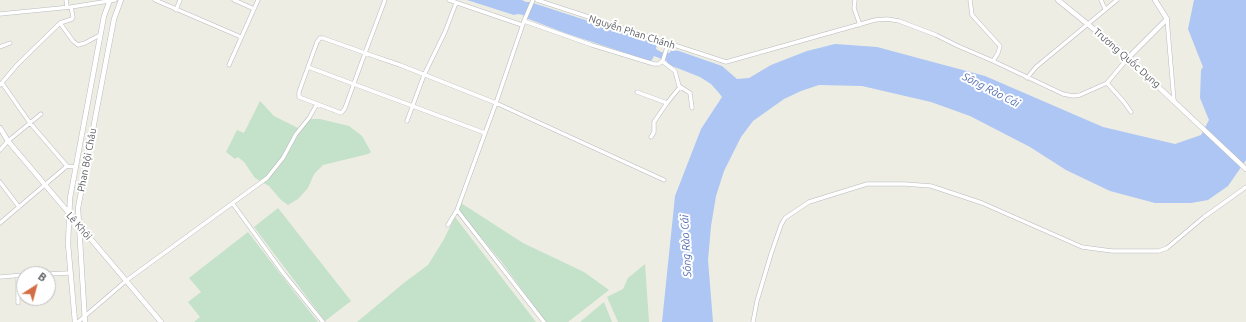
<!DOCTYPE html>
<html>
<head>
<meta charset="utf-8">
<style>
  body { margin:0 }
  #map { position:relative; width:1246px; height:322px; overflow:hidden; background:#edede4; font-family:Ubuntu,sans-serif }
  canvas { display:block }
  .north { position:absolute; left:16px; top:266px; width:40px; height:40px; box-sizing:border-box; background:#fff; border:1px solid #bebfc1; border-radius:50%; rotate:36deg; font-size:11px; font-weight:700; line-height:16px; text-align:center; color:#5c5e63 }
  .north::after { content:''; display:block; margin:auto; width:14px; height:18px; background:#d46d43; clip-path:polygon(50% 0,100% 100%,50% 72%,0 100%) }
</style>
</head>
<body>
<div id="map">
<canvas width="1246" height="322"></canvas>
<div class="north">B</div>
</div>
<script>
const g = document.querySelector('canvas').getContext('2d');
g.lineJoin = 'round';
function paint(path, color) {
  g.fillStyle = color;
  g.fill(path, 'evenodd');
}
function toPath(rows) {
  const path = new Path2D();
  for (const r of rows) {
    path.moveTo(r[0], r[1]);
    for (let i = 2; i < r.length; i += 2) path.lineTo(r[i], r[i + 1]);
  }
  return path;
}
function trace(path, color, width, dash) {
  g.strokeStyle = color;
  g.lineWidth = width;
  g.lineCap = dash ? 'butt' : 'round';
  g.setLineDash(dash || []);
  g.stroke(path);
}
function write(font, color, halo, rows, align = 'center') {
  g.font = font + ' Ubuntu,sans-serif';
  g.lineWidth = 4;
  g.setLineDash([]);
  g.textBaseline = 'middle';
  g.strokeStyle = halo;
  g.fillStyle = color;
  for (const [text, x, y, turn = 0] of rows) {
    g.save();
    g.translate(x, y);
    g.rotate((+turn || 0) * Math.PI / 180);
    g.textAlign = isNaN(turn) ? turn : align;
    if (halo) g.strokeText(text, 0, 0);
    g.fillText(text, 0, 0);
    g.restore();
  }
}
const green = toPath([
  [260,101,274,116,300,129,305,122,310,119,320,119,349,126,362,136,371,152,368,154,323,165,314,174,308,188,298,199,288,205,281,200,269,186,255,178,244,162,238,157,235,159,226,152,237,130,244,133],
  [461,203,523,243,584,272,609,290,568,322,546,322,501,261,458,210],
  [278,208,351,301,325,321,254,227],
  [455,217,536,322,357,322,405,282,428,265,443,241],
  [248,232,295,293,318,322,194,322,200,317,188,302,201,292,189,278],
  [645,264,649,322,618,322,607,297,623,289,628,278],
  [604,302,612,322,580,322]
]);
const water = toPath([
  [467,0,522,0,526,2,530,2,656,43,657,44,656,49,661,52,669,53,672,50,679,51,722,66,737,79,749,78,771,65,807,51,835,44,877,47,985,76,1103,127,1175,144,1201,135,1209,120,1200,98,1201,70,1203,67,1188,29,1194,0,1246,0,1246,160,1228,186,1208,200,1191,203,1155,203,1110,191,1066,170,1030,147,970,116,931,102,862,86,819,85,801,91,784,99,753,121,741,137,724,171,716,196,711,226,708,260,713,322,662,322,675,196,701,129,722,97,719,93,711,84,700,77,667,64,667,61,654,56,652,60,650,61,565,33,526,18,523,15,518,14,514,15]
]);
const minor = toPath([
  [66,0,67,7],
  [155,0,241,37],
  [234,0,254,9],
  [385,0,365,53,345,108,343,111,341,113,299,97,299,92,317,42,320,38,323,38,365,53,400,65,496,103,664,180],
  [449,0,522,25],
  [533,0,524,21,496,103,457,210,544,322],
  [537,0,726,62,875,20,887,19,899,21,936,35,958,46,993,61,1063,94,1073,96,1080,95,1107,83,1128,58],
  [855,0,854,8,860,25],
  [970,0,972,15,1000,46,998,53,993,61],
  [1101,0,1105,9],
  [176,10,180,0],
  [0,14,71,7,115,0],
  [1167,19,1174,101],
  [524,21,592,45,654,64,659,64,663,60,668,44],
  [60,23,73,41,78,45,85,43,100,35],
  [0,47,10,43],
  [662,61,675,71,679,86,690,93,692,108],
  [229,65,258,0],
  [308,67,485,133],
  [1027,78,1036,67,1117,0],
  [2,83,30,123,67,166],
  [1107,83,1124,102,1131,112],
  [0,85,17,65,60,23,72,19,73,17,71,7],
  [637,92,667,103],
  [407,121,424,75,445,32,456,3],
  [651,137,654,132,654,122,667,103,680,87],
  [0,150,8,141,41,114],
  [0,182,19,207],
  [233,204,284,274,323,322],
  [0,223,67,166,75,167],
  [448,225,457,210],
  [48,274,69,273],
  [0,277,24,275],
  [18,303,18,276],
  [78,322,127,280,267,178,283,158,296,134,309,118,317,104],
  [753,322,757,301,771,254,781,225,785,218,809,202,867,184,905,184,931,186,982,203,1082,247,1112,251,1159,251,1167,248,1204,217,1246,187]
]);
const tertiary = toPath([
  [1058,0,1117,48,1246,169],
  [1128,58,1167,19,1155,0],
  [0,128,8,141,161,322],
  [75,322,68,244,70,198,104,16,110,0],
  [85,322,78,208,114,19,121,0]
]);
const streetNames = [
  ["Nguyễn Phan Chánh",632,32,18],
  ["Trương Quốc Dụng",1127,58,41],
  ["Phan Bội Châu",87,160,-79],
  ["Lê Khôi",79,226,49]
];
const waterNames = [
  ["Sông Rào Cái",991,90,27],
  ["Sông Rào Cái",686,246,-93]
];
paint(green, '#c4e1ca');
paint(water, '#adc6f4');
trace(minor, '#b9babf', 4.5);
trace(tertiary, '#b9babf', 5.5);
trace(minor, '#fff', 3.5);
trace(tertiary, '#fff', 4.5);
write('10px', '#5c5e63', '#fff', streetNames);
write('italic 11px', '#536eb4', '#fff', waterNames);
</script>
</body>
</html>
